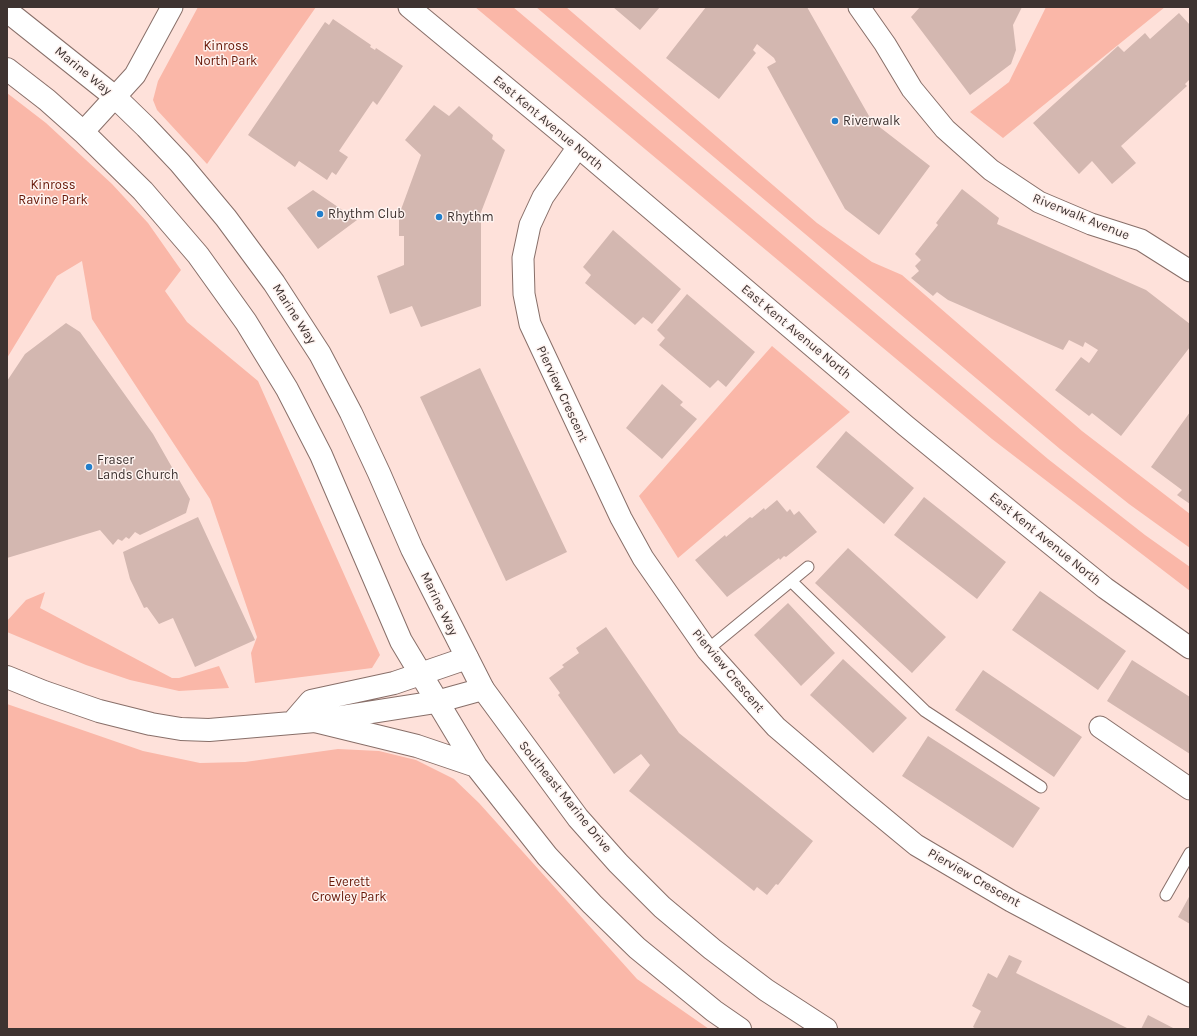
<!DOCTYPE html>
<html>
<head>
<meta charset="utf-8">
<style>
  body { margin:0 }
  #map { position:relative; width:1197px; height:1036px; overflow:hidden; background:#fee1da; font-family:Karla,sans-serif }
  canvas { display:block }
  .frame { position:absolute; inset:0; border:8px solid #3e3331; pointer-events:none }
</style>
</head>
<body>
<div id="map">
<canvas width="1197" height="1036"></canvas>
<div class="frame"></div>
</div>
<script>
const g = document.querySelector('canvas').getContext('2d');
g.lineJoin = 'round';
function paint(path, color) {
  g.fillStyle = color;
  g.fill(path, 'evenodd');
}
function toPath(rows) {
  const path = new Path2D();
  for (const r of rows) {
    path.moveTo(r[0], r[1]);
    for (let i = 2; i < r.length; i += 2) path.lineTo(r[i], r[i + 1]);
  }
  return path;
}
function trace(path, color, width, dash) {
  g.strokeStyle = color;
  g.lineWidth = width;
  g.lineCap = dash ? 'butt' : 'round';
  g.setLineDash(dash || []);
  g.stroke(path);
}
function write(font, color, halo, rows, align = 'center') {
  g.font = font + ' Karla,sans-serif';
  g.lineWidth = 3;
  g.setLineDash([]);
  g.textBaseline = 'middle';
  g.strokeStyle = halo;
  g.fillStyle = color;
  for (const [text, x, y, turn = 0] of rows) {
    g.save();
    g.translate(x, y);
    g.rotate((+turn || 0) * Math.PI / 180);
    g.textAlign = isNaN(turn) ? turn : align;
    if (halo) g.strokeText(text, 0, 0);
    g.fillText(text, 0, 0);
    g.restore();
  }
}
const green = toPath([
  [198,7,316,7,207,164,157,110,153,100,158,81],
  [475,7,513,7,1048,459,1145,535,1190,567,1190,591,992,439],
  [536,7,566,7,817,223,872,262,902,275,1082,431,1190,514,1190,548,1129,504,1060,449],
  [1046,7,1165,7,1003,138,970,112,1009,82],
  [7,93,46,123,112,184,148,223,181,270,165,291,187,322,258,381,380,655,372,668,255,683,251,653,257,637,210,499,92,319,82,261,57,276,7,358],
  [772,346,850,412,678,558,639,496],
  [45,592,40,608,172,678,179,678,219,666,229,688,179,691,130,680,86,665,7,632,7,621,26,600],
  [7,704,143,751,200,763,245,762,338,749,379,751,416,760,454,779,479,803,637,979,709,1029,7,1029]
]);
const building = toPath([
  [613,7,660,7,640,30],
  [706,7,807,7,869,116,877,125,930,166,879,235,845,209,767,67,776,62,774,58,757,44,753,50,756,53,719,99,666,58],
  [920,7,1022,7,1013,25,1016,50,1011,64,970,95,911,17],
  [1179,13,1190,25,1190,79,1185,84,1187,86,1121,146,1136,163,1112,184,1092,161,1079,174,1033,123,1118,46,1124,52,1145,33,1150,39],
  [333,19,371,45,370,47,375,50,376,48,403,66,377,105,373,101,339,151,348,157,336,175,332,172,327,180,299,161,295,167,248,135,325,22,329,25],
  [434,105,449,116,459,106,493,135,492,139,505,150,478,220,481,221,481,306,421,327,412,306,390,314,377,276,404,265,404,236,399,236,399,215,421,155,405,140],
  [962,189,999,218,997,224,1146,290,1190,324,1190,347,1121,436,1092,413,1089,416,1055,390,1081,357,1089,363,1098,350,1085,342,1083,347,1069,340,1063,350,948,300,937,292,933,296,911,278,919,271,915,266,921,260,915,254,938,225,936,223],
  [313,190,357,220,318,249,287,208],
  [613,230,681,289,652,324,643,317,635,325,585,283,591,275,583,267],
  [687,294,755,352,726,387,718,380,710,388,659,345,665,338,657,330],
  [66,323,80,332,153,434,190,499,186,513,140,535,135,532,129,539,126,537,122,541,118,539,113,545,100,530,7,558,7,381,25,354],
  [480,368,567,552,506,581,420,397],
  [662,384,683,402,680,405,697,419,662,459,626,428],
  [1190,412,1190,504,1177,495,1182,490,1151,467],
  [846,431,914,488,884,524,816,467],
  [924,497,1006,562,977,599,894,535],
  [777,500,787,512,790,509,794,515,799,511,817,532,786,557,784,556,780,560,779,558,727,597,695,560,725,535,726,537,750,517,752,518,764,508,765,510],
  [198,517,255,640,195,667,173,618,159,624,147,607,144,608,130,579,123,552],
  [848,548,946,637,912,673,815,583],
  [1040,591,1126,651,1098,690,1012,630],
  [788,603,835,653,801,686,754,635],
  [606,627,679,733,813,841,778,885,776,884,767,895,757,887,754,891,629,791,650,765,641,754,614,774,558,695,560,693,549,678,564,667,562,665,579,653,576,648],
  [843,659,907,718,873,753,810,695],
  [1132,660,1190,697,1190,754,1107,701],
  [983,670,1082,737,1054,777,955,710],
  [928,736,1040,808,1013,848,902,776],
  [1190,895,1190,924,1178,917],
  [1009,955,1022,961,1016,973,1129,1029,976,1029,973,1027,981,1011,972,1006,988,973,997,978],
  [1148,1015,1175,1029,1141,1029]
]);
const lane = toPath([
  [791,581,925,711,1041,787],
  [707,650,808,567],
  [1166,895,1190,853]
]);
const street = toPath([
  [409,7,578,147,906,426,1016,516,1105,588,1190,648],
  [859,7,885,44,912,89,945,129,991,170,1039,202,1091,224,1141,240,1190,271],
  [83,132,135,75,172,7],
  [578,147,543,197,530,225,523,258,524,294,530,324,621,518,643,558,707,650,776,727,858,797,916,845,1011,901,1190,996],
  [1100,727,1190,789]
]);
const secondary = toPath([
  [7,677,44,692,99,711,151,724,181,729,209,730,315,721,436,702,483,689],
  [292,723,311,701,394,683,467,658]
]);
const primary = toPath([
  [7,11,115,97,146,127,180,163,226,218,274,283,320,354,351,413,379,473,412,549,483,689,578,818,618,863,662,907,712,949,766,990,826,1029],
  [7,69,47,100,83,132,143,191,198,255,246,322,287,389,321,455,401,641,476,766,547,856,592,904,637,948,714,1011,740,1029],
  [315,721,417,746,476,766]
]);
const markers = [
  [835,121,4,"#227ecb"],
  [320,214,4,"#227ecb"],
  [439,217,4,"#227ecb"],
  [89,467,4,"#227ecb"]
];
const parkNames = [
  ["Kinross",226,46],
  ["North Park",226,61],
  ["Kinross",53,185],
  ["Ravine Park",53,200],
  ["Everett",349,882],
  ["Crowley Park",349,897]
];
const streetNames = [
  ["Marine Way",83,71,39],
  ["East Kent Avenue North",548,123,40],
  ["Riverwalk Avenue",1081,217,22],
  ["Marine Way",294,314,57],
  ["East Kent Avenue North",796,332,40],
  ["Pierview Crescent",562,394,65],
  ["East Kent Avenue North",1045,539,39],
  ["Marine Way",439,604,64],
  ["Pierview Crescent",728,671,50],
  ["Southeast Marine Drive",565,797,51],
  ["Pierview Crescent",974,878,30]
];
const poiNames = [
  ["Riverwalk",843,121],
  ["Rhythm Club",328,214],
  ["Rhythm",447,217],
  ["Fraser",97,460],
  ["Lands Church",97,475]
];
paint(green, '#fab7a8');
paint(building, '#d3b7b0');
trace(lane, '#886f69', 13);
trace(street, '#886f69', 23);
trace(secondary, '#886f69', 24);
trace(primary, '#886f69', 24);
trace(lane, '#fff', 11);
trace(street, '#fff', 21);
trace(secondary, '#fff', 22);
trace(primary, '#fff', 22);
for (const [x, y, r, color] of markers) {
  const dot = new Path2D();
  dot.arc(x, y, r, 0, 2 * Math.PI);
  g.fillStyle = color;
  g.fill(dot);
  trace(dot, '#fef3f0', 1.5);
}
write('13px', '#671808', '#fef3f0', parkNames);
write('13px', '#3e3331', '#fef3f0', streetNames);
write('13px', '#3e3331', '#fef3f0', poiNames, 'left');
</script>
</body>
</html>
